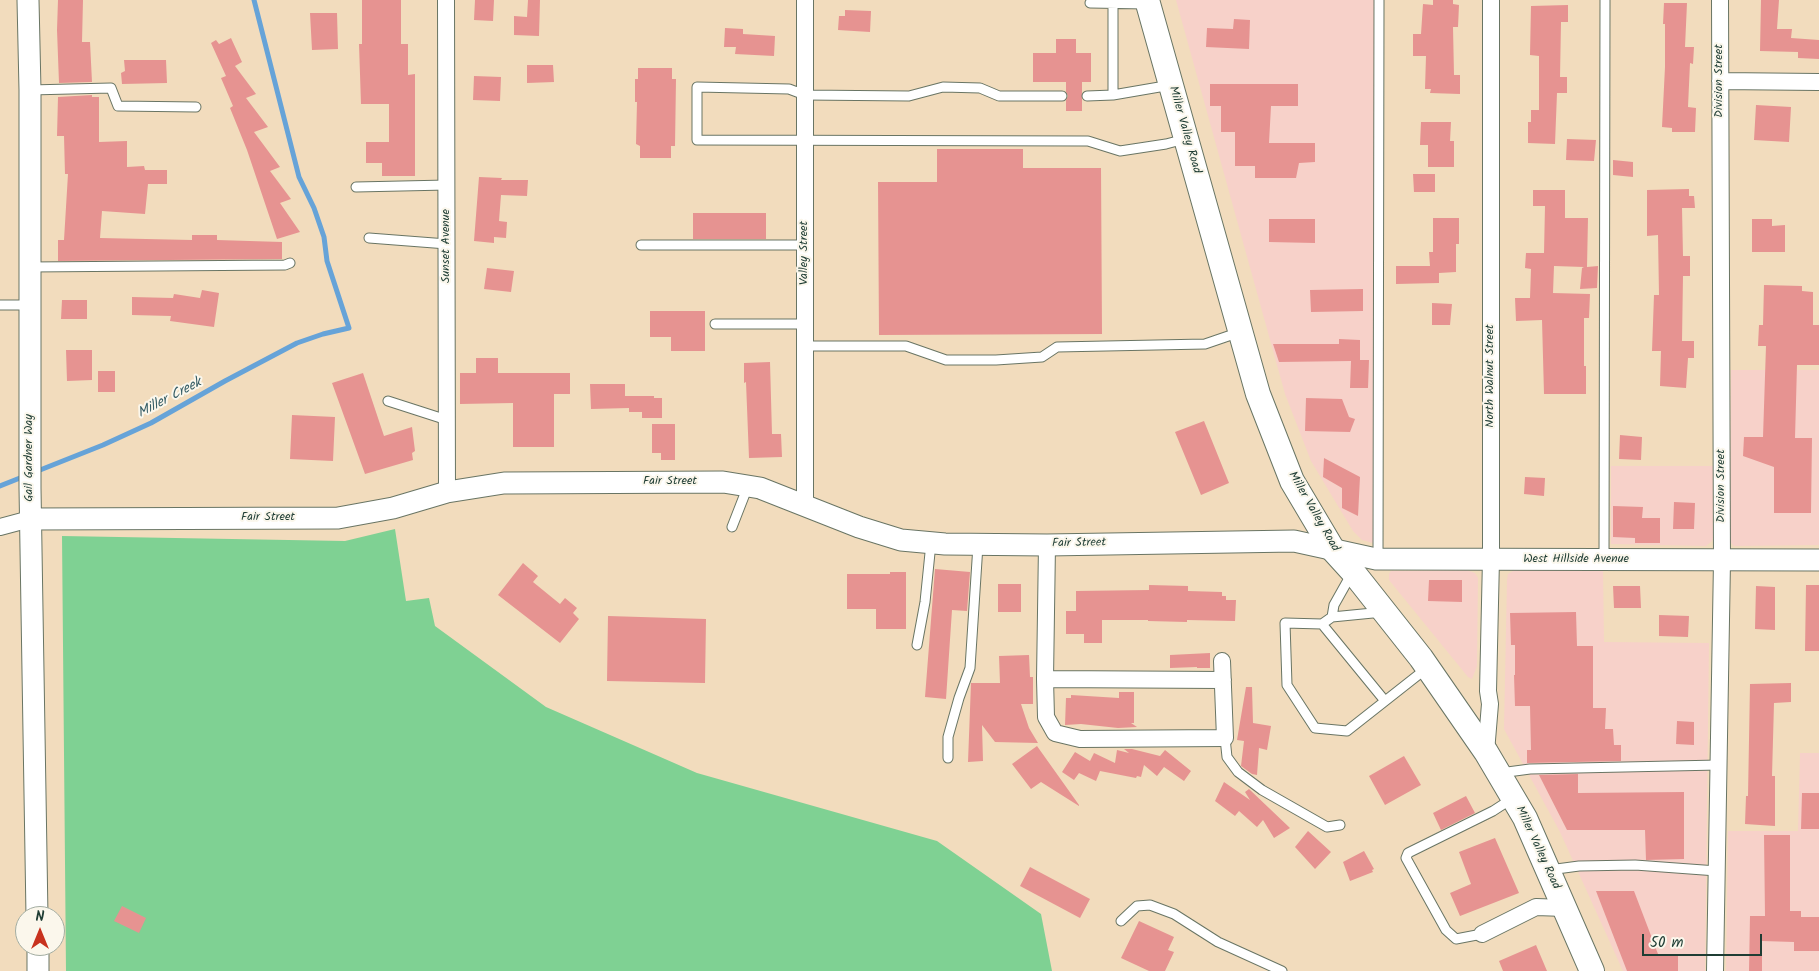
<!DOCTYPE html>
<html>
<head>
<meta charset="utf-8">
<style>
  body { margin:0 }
  #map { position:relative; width:1819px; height:971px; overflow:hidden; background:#f2dcbd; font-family:Kalam,sans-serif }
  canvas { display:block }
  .north { position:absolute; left:15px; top:906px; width:50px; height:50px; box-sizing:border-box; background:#fbf7ec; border:1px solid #a3ada2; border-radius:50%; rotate:0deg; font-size:14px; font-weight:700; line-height:20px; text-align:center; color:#1f3d34 }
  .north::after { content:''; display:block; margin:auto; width:18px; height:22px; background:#c8321e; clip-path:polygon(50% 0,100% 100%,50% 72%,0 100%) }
  .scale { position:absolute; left:1642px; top:934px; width:120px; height:22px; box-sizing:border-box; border:2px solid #1f3d34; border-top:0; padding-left:6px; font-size:15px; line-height:18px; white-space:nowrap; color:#1f3d34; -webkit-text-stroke:4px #fbf7ec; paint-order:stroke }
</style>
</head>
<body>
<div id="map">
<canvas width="1819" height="971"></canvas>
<div class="north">N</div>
<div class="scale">50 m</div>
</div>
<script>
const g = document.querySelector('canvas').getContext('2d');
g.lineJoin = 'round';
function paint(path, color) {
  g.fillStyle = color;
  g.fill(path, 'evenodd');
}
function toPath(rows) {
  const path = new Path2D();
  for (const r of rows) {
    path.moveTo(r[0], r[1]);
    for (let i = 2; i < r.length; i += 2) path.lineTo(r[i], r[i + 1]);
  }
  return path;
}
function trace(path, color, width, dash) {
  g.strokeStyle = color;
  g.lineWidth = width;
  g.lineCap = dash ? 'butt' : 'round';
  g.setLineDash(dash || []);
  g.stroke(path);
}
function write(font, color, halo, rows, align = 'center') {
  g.font = font + ' Kalam,sans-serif';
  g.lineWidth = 4;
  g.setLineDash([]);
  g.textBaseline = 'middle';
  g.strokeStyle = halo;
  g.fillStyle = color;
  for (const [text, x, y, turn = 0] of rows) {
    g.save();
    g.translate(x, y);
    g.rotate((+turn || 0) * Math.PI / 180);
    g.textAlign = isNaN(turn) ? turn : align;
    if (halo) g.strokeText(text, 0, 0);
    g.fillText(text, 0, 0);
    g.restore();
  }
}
const built = toPath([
  [1176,0,1382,0,1380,545,1362,540,1353,531,1311,461,1285,394],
  [1731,370,1819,370,1819,545,1734,546,1731,543,1730,537],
  [1611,466,1716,466,1715,533,1712,541,1706,546,1611,544],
  [1516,569,1603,569,1604,642,1709,643,1705,971,1623,971,1560,832,1504,729,1507,580,1508,574],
  [1467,570,1475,573,1478,578,1477,666,1472,679,1468,677,1389,580,1389,574,1391,571],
  [1800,753,1819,753,1819,971,1726,971,1728,831,1798,831]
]);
const green = toPath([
  [395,529,406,601,429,598,435,626,546,707,697,773,937,841,1041,914,1052,971,66,971,62,536,345,541]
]);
const stream = toPath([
  [35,472,103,445,151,423,225,381,297,343,323,334,349,328,327,261,324,237,314,208,299,177,254,0],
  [0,486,25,476]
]);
const building = toPath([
  [58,0,83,0,82,42,90,42,92,82,59,83,57,30],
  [362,0,401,0,401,44,408,44,408,75,415,74,415,176,382,176,382,163,366,163,366,142,389,142,389,104,361,104,359,44,362,44],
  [475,0,494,0,493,21,474,20],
  [528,0,540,0,539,36,514,35,514,16,527,17],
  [1433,0,1453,0,1453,4,1459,5,1458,27,1453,27,1454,75,1460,75,1460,94,1430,93,1431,89,1425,89,1426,56,1413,56,1413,34,1421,34,1423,4,1433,5],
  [1761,0,1779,0,1777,29,1792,29,1791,38,1819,40,1819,59,1798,58,1798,52,1760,51],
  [1664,3,1687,3,1685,47,1694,47,1693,64,1690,63,1688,107,1696,108,1695,132,1672,132,1672,128,1662,127,1665,67,1665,24,1663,24],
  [1568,5,1568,22,1561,22,1560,77,1567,77,1567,93,1557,93,1555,144,1528,143,1528,122,1531,122,1531,110,1539,110,1539,56,1530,55,1531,6],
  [845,10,871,11,870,32,838,30,839,16,845,16],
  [310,13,337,13,338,49,312,50],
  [1234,19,1250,20,1249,49,1206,47,1207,28,1233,29],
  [725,28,743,29,743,34,775,36,774,56,735,54,736,47,724,47],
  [231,38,242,62,235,66,256,94,246,98,268,127,254,132,280,167,270,171,291,199,280,203,300,232,277,239,247,150,230,108,233,106,221,78,226,76,211,43,216,40,219,44],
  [1056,39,1076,39,1076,53,1091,53,1091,82,1082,82,1082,111,1066,111,1066,100,1068,96,1066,92,1066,82,1033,82,1033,53,1056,53],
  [124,60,166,60,167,83,122,84,121,73,125,71],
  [527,65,553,65,554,82,527,83],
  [638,68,672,68,672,79,676,79,675,146,671,146,671,158,640,158,640,146,636,144,637,102,635,102,635,79,638,79],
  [474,76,501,77,500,101,473,100],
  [1210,84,1298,84,1298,106,1271,106,1269,143,1315,143,1315,162,1299,163,1296,178,1255,178,1255,166,1235,166,1235,132,1221,132,1221,106,1210,106],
  [92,95,92,97,99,97,99,142,127,141,127,167,144,166,145,170,167,170,167,184,148,184,145,214,102,211,100,238,192,240,192,235,217,235,217,240,282,242,282,259,58,261,58,240,64,240,68,174,65,174,64,136,57,136,58,97],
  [1756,105,1791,107,1789,142,1754,140],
  [1421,122,1451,122,1450,141,1454,141,1454,167,1428,167,1428,145,1420,145],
  [1567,139,1596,140,1594,161,1566,160],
  [937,149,1023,149,1023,168,1101,168,1102,334,879,335,878,182,937,182],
  [1613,160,1633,162,1633,177,1613,175],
  [1413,174,1435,174,1435,192,1414,192],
  [479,177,502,178,501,180,528,180,527,196,501,195,499,221,507,222,506,238,494,237,494,243,474,241],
  [1689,189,1689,196,1694,196,1695,208,1682,208,1683,256,1690,256,1690,276,1683,276,1682,341,1694,341,1694,358,1688,358,1686,388,1660,386,1661,351,1652,351,1654,295,1659,295,1658,235,1647,236,1647,190],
  [1533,190,1565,190,1565,218,1588,218,1587,267,1598,266,1597,288,1580,289,1582,268,1584,267,1554,266,1553,293,1590,294,1589,318,1584,318,1584,366,1586,366,1586,394,1544,394,1542,320,1516,321,1515,298,1530,298,1531,269,1525,268,1526,253,1544,253,1545,206,1533,206],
  [693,213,766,213,766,239,693,239],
  [1433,218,1459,218,1459,244,1456,244,1456,272,1439,273,1439,283,1396,284,1396,266,1430,266,1429,252,1433,252],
  [1269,219,1315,219,1315,243,1269,242],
  [1752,219,1772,219,1772,226,1785,225,1785,252,1752,252],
  [487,268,514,271,511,292,484,289],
  [1764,285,1802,286,1802,291,1813,292,1813,325,1819,325,1819,365,1797,365,1795,438,1812,438,1811,513,1774,513,1774,467,1743,456,1744,437,1763,437,1766,346,1758,346,1759,325,1763,325],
  [1363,289,1363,311,1311,312,1310,290],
  [202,290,219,293,214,327,170,321,171,316,132,315,132,297,173,298,174,294,200,298],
  [62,300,87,300,87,319,61,319],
  [1432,303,1452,304,1450,325,1432,325],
  [650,311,705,311,705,351,671,351,671,337,650,337],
  [1339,339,1360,340,1360,360,1369,360,1368,388,1350,388,1351,361,1279,362,1273,344,1339,344],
  [66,350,92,350,92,380,67,381],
  [476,358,498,358,498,373,570,373,570,394,554,394,554,447,513,447,513,403,460,404,460,373,476,373],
  [770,362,772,434,781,434,782,457,749,458,746,382,744,383,744,363],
  [98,371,115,371,115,392,98,392],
  [363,373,384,436,412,427,415,451,412,453,413,460,365,474,332,383],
  [590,384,625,384,625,396,654,396,654,398,662,398,662,418,642,418,642,412,629,412,629,408,591,409],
  [1306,398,1342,399,1349,417,1355,419,1350,432,1305,431],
  [292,415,335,417,333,461,290,459],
  [1204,421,1229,483,1201,495,1175,432],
  [652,424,675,424,675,460,661,460,661,453,652,453],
  [1620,435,1642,437,1641,460,1619,459],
  [1324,458,1360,477,1358,516,1342,508,1342,488,1323,477],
  [1525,477,1545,478,1544,496,1524,494],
  [1674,502,1695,503,1694,529,1673,529],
  [1613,506,1643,507,1642,518,1660,518,1660,543,1635,543,1635,538,1613,537],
  [523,563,538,576,533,582,560,604,565,598,577,608,573,613,579,619,560,643,498,595],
  [935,569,970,572,967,611,952,610,946,699,925,697],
  [890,572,906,572,906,629,876,629,876,609,847,609,847,574,890,574],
  [1429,580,1462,580,1462,602,1428,601],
  [998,584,1021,584,1021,612,998,612],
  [1149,585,1188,586,1188,591,1222,592,1222,596,1226,596,1226,600,1236,600,1235,621,1187,620,1187,622,1148,621,1148,620,1102,620,1102,643,1084,643,1084,634,1066,634,1066,611,1076,611,1076,591,1149,590],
  [1806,585,1819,585,1819,651,1805,651],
  [1613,586,1640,586,1641,608,1614,608],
  [1756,586,1775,587,1775,630,1755,629],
  [1576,612,1577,646,1593,646,1593,708,1606,708,1605,729,1613,729,1614,745,1621,745,1621,761,1527,763,1527,750,1531,750,1530,706,1515,706,1514,675,1515,675,1515,645,1511,645,1510,613],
  [1659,615,1689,616,1688,637,1659,636],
  [608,616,706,619,705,683,607,681],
  [1210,653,1210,668,1197,668,1197,667,1170,668,1170,655],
  [1029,655,1030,677,1033,677,1033,704,1021,704,1029,728,1038,743,995,742,982,725,983,761,968,762,971,683,1000,683,999,656],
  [1791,683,1791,702,1774,703,1772,776,1775,776,1775,826,1745,824,1746,796,1748,796,1750,684],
  [1246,687,1252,687,1253,723,1271,726,1267,750,1259,748,1257,775,1252,774,1241,766,1244,741,1237,740],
  [1119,692,1134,692,1134,723,1131,723,1137,727,1118,728,1081,724,1065,725,1066,698,1071,698,1071,695,1119,698],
  [1677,721,1694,722,1694,745,1676,744],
  [1037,746,1079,805,1079,806,1041,782,1031,789,1012,764],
  [1124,749,1132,749,1160,756,1165,750,1191,771,1184,781,1164,767,1157,776,1144,765,1141,777,1137,776,1136,778,1100,771,1096,781,1079,773,1074,780,1062,772,1075,752,1090,761,1094,753,1115,763,1117,750,1129,753],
  [1404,756,1421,785,1385,805,1369,776],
  [1578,774,1578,793,1684,792,1684,859,1646,860,1645,830,1567,830,1539,775],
  [1224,782,1250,800,1245,792,1249,789,1290,828,1274,838,1263,820,1257,827,1239,811,1235,816,1215,801],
  [1802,793,1819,793,1819,829,1801,829],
  [1466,796,1475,813,1441,830,1433,813],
  [1308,831,1331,852,1315,869,1295,847],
  [1764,835,1790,835,1790,911,1801,911,1801,917,1819,917,1819,951,1794,951,1794,942,1762,941,1762,971,1749,971,1750,916,1765,916],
  [1495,838,1519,893,1460,916,1450,893,1471,884,1459,852],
  [1364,851,1374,869,1372,870,1373,872,1350,881,1343,862],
  [1030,867,1090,899,1080,918,1020,886],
  [1596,891,1634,891,1658,954,1678,955,1678,971,1627,971],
  [122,906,146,918,139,933,114,921],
  [1139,921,1174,937,1168,950,1174,952,1165,971,1149,971,1121,958],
  [1536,945,1547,971,1503,971,1499,961]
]);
const service = toPath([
  [1090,3,1146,4],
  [1113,4,1113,95,1171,85],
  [30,90,111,88,118,106,196,107],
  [1062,96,999,96,980,88,943,87,909,96,805,95,789,89,697,87,697,140,1088,141,1120,151,1166,144,1185,139],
  [1087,96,1113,95],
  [356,187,447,185],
  [369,238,447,244],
  [641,245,805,245],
  [30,267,285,265,290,263],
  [0,305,30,305],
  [715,324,805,324],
  [805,346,906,346,946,360,996,360,1042,357,1057,347,1205,344,1240,332],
  [388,401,447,420],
  [732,527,748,486],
  [1378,559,1379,0],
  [1604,560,1605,0],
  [1383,612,1332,617,1322,624,1285,623,1287,685,1315,728,1347,731,1427,668],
  [1332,617,1334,605,1352,573],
  [1322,624,1385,701],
  [917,645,925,602,931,543],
  [1225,738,1227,757,1238,772,1262,790,1327,827,1340,825],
  [948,758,948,737,959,698,970,668,978,545],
  [1500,773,1530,769,1719,765],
  [1549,870,1579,866,1635,865,1717,871],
  [1121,921,1137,906,1150,905,1174,914,1218,942,1282,971],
  [1482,934,1456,939,1446,930,1406,858,1408,853,1493,811,1513,798]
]);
const minor = toPath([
  [446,0,447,492],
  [805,0,805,506],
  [1720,81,1819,82],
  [0,527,30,519],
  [1047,545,1045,679,1046,717,1055,733,1080,739,1225,738,1222,661],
  [1045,679,1223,680],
  [1486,752,1490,704,1488,691,1491,559,1491,0],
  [1482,934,1536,907,1565,908],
  [1715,971,1722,561,1720,0]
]);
const tertiary = toPath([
  [28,0,30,90,30,488,37,916],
  [30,519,338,518,393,508,447,492,504,483,723,482,760,488,859,527,901,540,945,544,1047,545,1294,541,1376,559,1819,560],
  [38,946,38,971]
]);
const secondary = toPath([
  [1147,0,1258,394,1292,481,1333,550,1353,572,1421,658,1486,752,1525,818,1592,971]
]);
const streetNames = [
  ["Division Street",1720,81,-90],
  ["Miller Valley Road",1184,130,74],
  ["Sunset Avenue",447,246,-90],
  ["Valley Street",805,253,-90],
  ["North Walnut Street",1491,376,-90],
  ["Gail Gardner Way",30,458,-90],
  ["Fair Street",670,482],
  ["Division Street",1722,486,-90],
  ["Miller Valley Road",1313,512,60],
  ["Fair Street",268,518],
  ["Fair Street",1079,544,-1],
  ["West Hillside Avenue",1576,560],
  ["Miller Valley Road",1537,848,65]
];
const waterNames = [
  ["Miller Creek",170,399,-28]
];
paint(built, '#f7d1c9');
paint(green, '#7fd193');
trace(stream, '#66a3d8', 5);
paint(building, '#e69391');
trace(service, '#697564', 11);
trace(minor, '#697564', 18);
trace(tertiary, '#697564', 23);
trace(secondary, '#697564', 26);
trace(service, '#fff', 9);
trace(minor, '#fff', 16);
trace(tertiary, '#fff', 21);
trace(secondary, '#fff', 24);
write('12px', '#1f3d34', '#fbf7ec', streetNames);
write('italic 14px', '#345c65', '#fbf7ec', waterNames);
</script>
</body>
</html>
